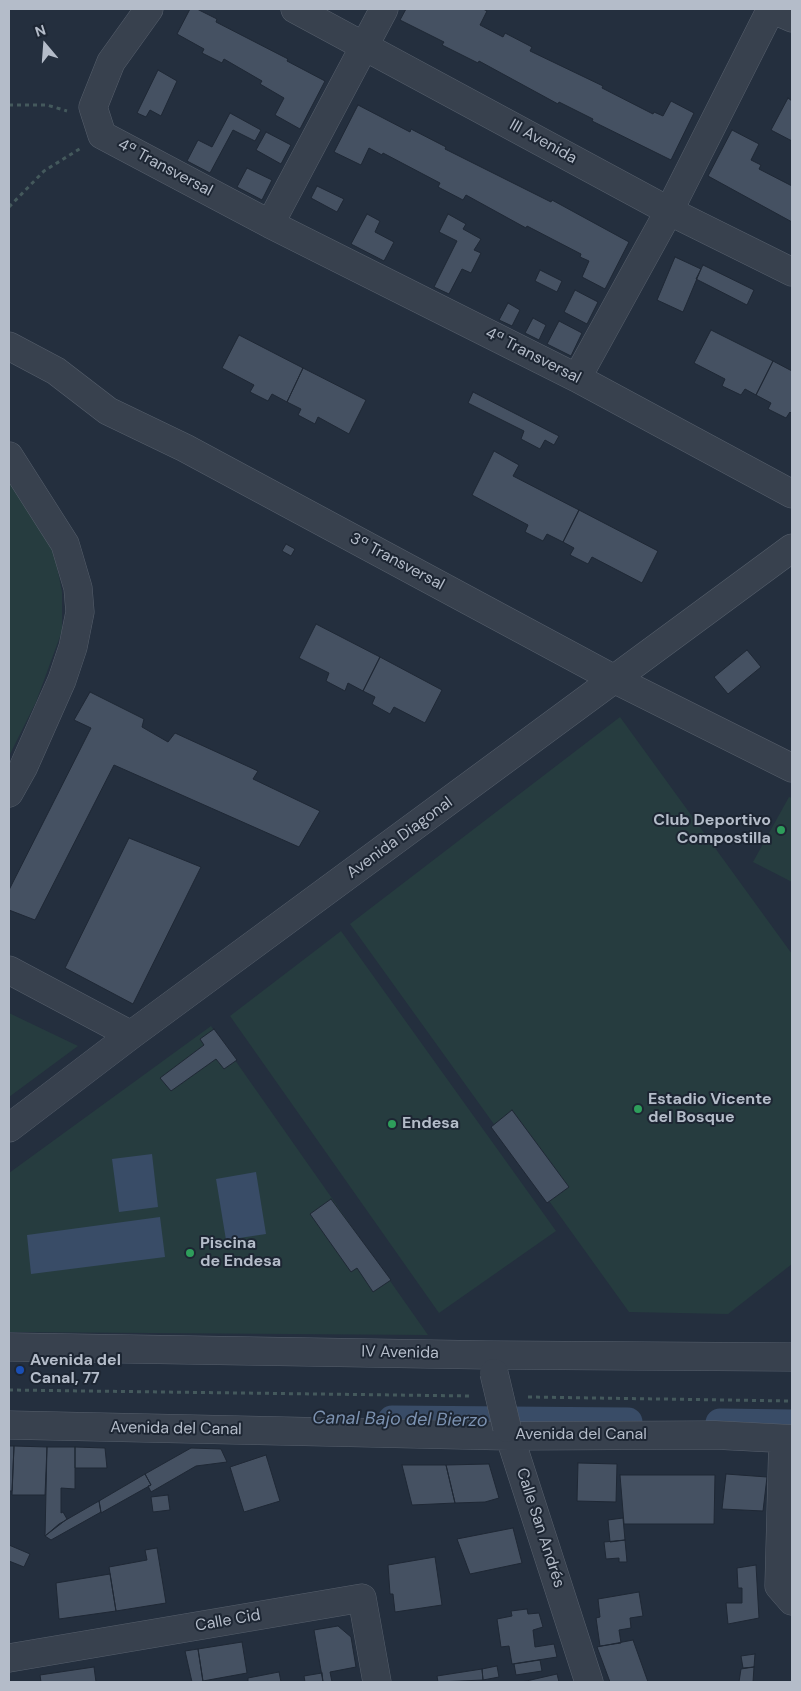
<!DOCTYPE html>
<html>
<head>
<meta charset="utf-8">
<style>
  body { margin:0 }
  #map { position:relative; width:801px; height:1691px; overflow:hidden; background:#242f3e; font-family:"DM Sans",sans-serif }
  canvas { display:block }
  .frame { position:absolute; inset:0; border:10px solid #b4bcc9; pointer-events:none }
  .north { position:absolute; left:20px; top:20px; width:50px; height:50px; -webkit-text-stroke:4px #1d2633; paint-order:stroke; rotate:342deg; font-size:14px; font-weight:700; line-height:20px; text-align:center; color:#b4bcc9 }
  .north::after { content:''; display:block; margin:auto; width:18px; height:22px; background:#b4bcc9; clip-path:polygon(50% 0,100% 100%,50% 72%,0 100%) }
</style>
</head>
<body>
<div id="map">
<canvas width="801" height="1691"></canvas>
<div class="frame"></div>
<div class="north">N</div>
</div>
<script>
const g = document.querySelector('canvas').getContext('2d');
g.lineJoin = 'round';
function paint(path, color) {
  g.fillStyle = color;
  g.fill(path, 'evenodd');
}
function toPath(rows) {
  const path = new Path2D();
  for (const r of rows) {
    path.moveTo(r[0], r[1]);
    for (let i = 2; i < r.length; i += 2) path.lineTo(r[i], r[i + 1]);
  }
  return path;
}
function trace(path, color, width, dash) {
  g.strokeStyle = color;
  g.lineWidth = width;
  g.lineCap = dash ? 'butt' : 'round';
  g.setLineDash(dash || []);
  g.stroke(path);
}
function write(font, color, halo, rows, align = 'center') {
  g.font = font + ' "DM Sans",sans-serif';
  g.lineWidth = 4;
  g.setLineDash([]);
  g.textBaseline = 'middle';
  g.strokeStyle = halo;
  g.fillStyle = color;
  for (const [text, x, y, turn = 0] of rows) {
    g.save();
    g.translate(x, y);
    g.rotate((+turn || 0) * Math.PI / 180);
    g.textAlign = isNaN(turn) ? turn : align;
    if (halo) g.strokeText(text, 0, 0);
    g.fillText(text, 0, 0);
    g.restore();
  }
}
const green = toPath([
  [9,480,54,552,62,592,62,631,36,702,9,756],
  [620,717,792,954,792,1264,728,1314,629,1312,350,924],
  [789,797,792,798,792,882,753,862],
  [341,931,556,1231,439,1313,230,1016],
  [9,1013,78,1046,9,1097],
  [211,1026,428,1335,9,1332,9,1173]
]);
const water = toPath([
  [152,1154,158,1207,119,1212,112,1159],
  [256,1172,266,1234,226,1240,216,1179],
  [160,1217,165,1257,31,1274,27,1235]
]);
const canal = toPath([
  [392,1420,628,1422],
  [720,1423,792,1424]
]);
const building = toPath([
  [190,9,197,9,217,19,216,22,288,59,287,61,325,81,300,129,275,115,284,98,260,84,262,81,224,59,222,63,202,53,204,49,177,34,190,9],
  [406,9,483,9,487,11,480,25,503,37,505,33,532,47,530,51,603,86,602,88,653,114,654,112,663,116,671,101,694,113,671,160,592,121,593,119,559,102,558,104,479,61,478,63,442,45,444,42,400,20,406,9],
  [158,70,177,81,161,116,150,110,146,117,137,113,158,70],
  [788,98,792,101,792,141,771,130,788,98],
  [358,105,410,132,411,129,446,147,445,149,551,202,552,200,629,242,605,289,582,277,589,261,580,257,581,254,527,226,526,228,466,195,463,200,438,187,440,183,383,153,382,155,369,148,361,165,334,152,358,105],
  [230,113,261,130,255,141,233,130,210,173,187,161,198,140,212,147,230,113],
  [732,130,759,144,751,160,761,165,759,169,792,186,792,222,708,176,732,130],
  [266,132,291,145,281,164,256,150,266,132],
  [247,168,272,180,262,200,237,187,247,168],
  [317,186,344,199,337,212,311,198,317,186],
  [367,214,380,221,375,232,394,242,384,261,351,244,367,214],
  [448,214,466,224,463,229,481,239,474,250,481,253,471,273,462,269,449,294,434,287,457,241,439,232,448,214],
  [675,257,701,269,683,312,657,300,675,257],
  [703,265,754,290,747,305,696,279,703,265],
  [540,270,562,281,557,292,535,281,540,270],
  [575,290,598,302,587,324,564,312,575,290],
  [508,303,520,310,512,326,499,320,508,303],
  [533,318,546,325,539,340,525,333,533,318],
  [559,321,582,333,571,356,547,344,559,321],
  [711,330,773,361,756,395,745,389,741,395,722,386,725,379,694,363,711,330],
  [239,335,303,368,287,402,272,394,268,401,250,392,254,385,222,368,239,335],
  [773,361,792,371,792,414,790,412,786,418,768,409,771,403,756,395,773,361],
  [303,368,366,400,349,434,318,417,315,424,298,415,301,409,287,402,303,368],
  [473,392,559,436,554,445,545,440,540,449,521,439,524,431,468,403,473,392],
  [494,451,519,465,513,476,579,510,563,542,547,534,543,541,525,532,528,525,472,495,494,451],
  [579,510,658,551,642,583,592,557,588,564,570,555,574,548,563,542,579,510],
  [286,544,295,549,291,556,282,551,286,544],
  [316,624,380,657,363,691,348,683,345,691,326,681,329,673,299,658,316,624],
  [747,650,761,667,728,694,714,677,747,650],
  [380,657,442,690,425,723,394,707,390,714,372,704,375,697,363,691,380,657],
  [90,692,144,719,142,727,168,742,175,733,258,771,253,779,320,811,299,847,114,765,35,920,9,910,9,890,91,728,74,720,90,692],
  [129,838,201,867,133,1004,65,968,129,838],
  [214,1029,237,1060,224,1069,216,1059,171,1091,160,1078,204,1045,200,1039,214,1029],
  [512,1110,569,1187,547,1203,491,1127,512,1110],
  [331,1199,391,1280,373,1292,357,1268,351,1272,310,1214,331,1199],
  [9,1446,14,1446,12,1491,9,1491,9,1446],
  [14,1446,47,1447,45,1495,12,1495,14,1446],
  [47,1447,75,1447,75,1489,61,1488,61,1513,63,1512,67,1519,45,1536,47,1447],
  [75,1447,105,1448,107,1468,75,1468,75,1447],
  [191,1448,221,1449,227,1462,196,1466,151,1492,148,1486,151,1485,145,1474,191,1448],
  [266,1455,280,1501,244,1512,230,1467,266,1455],
  [578,1463,617,1464,616,1502,577,1501,578,1463],
  [489,1464,499,1498,485,1502,455,1503,446,1465,489,1464],
  [402,1465,446,1465,455,1503,412,1505,402,1465],
  [145,1474,151,1485,101,1513,99,1501,145,1474],
  [726,1474,767,1477,763,1511,722,1509,726,1474],
  [620,1475,715,1475,714,1524,624,1524,620,1475],
  [168,1495,170,1510,153,1512,151,1497,168,1495],
  [99,1501,101,1512,51,1540,45,1536,59,1524,99,1501],
  [623,1518,625,1540,610,1542,608,1520,623,1518],
  [513,1528,522,1563,470,1574,457,1539,513,1528],
  [625,1540,627,1562,619,1562,619,1558,606,1559,604,1542,625,1540],
  [9,1545,30,1554,24,1567,9,1561,9,1545],
  [157,1548,166,1603,116,1611,109,1567,147,1560,145,1550,157,1548],
  [435,1557,442,1605,395,1612,393,1594,390,1594,388,1565,435,1557],
  [756,1565,759,1618,728,1624,726,1603,742,1603,742,1588,738,1588,737,1568,756,1565],
  [110,1574,116,1611,59,1619,56,1583,110,1574],
  [639,1592,643,1616,630,1618,631,1628,619,1630,621,1643,600,1646,596,1618,600,1617,598,1599,639,1592],
  [527,1609,528,1614,539,1613,543,1627,533,1630,535,1647,554,1644,557,1657,512,1664,509,1646,501,1647,497,1619,512,1616,511,1611,527,1609],
  [338,1626,351,1637,356,1667,330,1672,332,1682,323,1682,314,1630,338,1626],
  [633,1640,648,1682,610,1682,597,1647,633,1640],
  [242,1642,247,1673,203,1681,198,1649,242,1642],
  [198,1649,203,1682,192,1682,185,1651,198,1649],
  [755,1654,754,1667,743,1668,741,1656,755,1654],
  [540,1660,542,1671,516,1675,514,1664,540,1660],
  [497,1666,499,1677,483,1680,482,1669,497,1666],
  [94,1667,96,1682,41,1682,40,1675,94,1667],
  [754,1667,753,1682,739,1682,741,1669,754,1667],
  [482,1669,483,1680,438,1682,437,1676,482,1669],
  [279,1672,281,1682,248,1682,248,1678,279,1672],
  [322,1673,323,1682,305,1682,304,1676,322,1673],
  [557,1674,559,1682,522,1682,557,1674]
]);
const path = toPath([
  [9,105,47,105,67,111],
  [9,207,44,171,81,148],
  [9,1390,472,1396],
  [528,1397,792,1401]
]);
const minor = toPath([
  [149,9,111,62,93,107,102,135,270,224,577,378,792,494],
  [295,9,669,211,792,272],
  [270,224,384,9],
  [9,346,56,371,108,411,185,448,616,680,792,768],
  [577,378,669,211,771,9,792,18],
  [9,456,65,544,78,588,80,612,73,647,62,680,23,768,9,793],
  [9,970,131,1035],
  [9,1128,131,1035,792,548],
  [9,1347,489,1355,792,1357],
  [9,1425,509,1436,715,1435,792,1439],
  [507,1428,589,1682],
  [783,1439,779,1586,792,1601],
  [9,1658,362,1598,377,1682]
]);
const minorBridge = toPath([
  [494,1373,507,1428]
]);
const markers = [
  [781,830,5,"#2e9e5b"],
  [638,1109,5,"#2e9e5b"],
  [392,1124,5,"#2e9e5b"],
  [190,1253,5,"#2e9e5b"],
  [20,1370,5,"#1a4fb4"]
];
const streetNames = [
  ["III Avenida",543,142,29],
  ["4ª Transversal",165,168,28],
  ["4ª Transversal",533,356,27],
  ["3ª Transversal",397,562,28],
  ["Avenida Diagonal",400,838,-36],
  ["IV Avenida",400,1353,1],
  ["Avenida del Canal",176,1429,1],
  ["Avenida del Canal",581,1435],
  ["Calle San Andrés",540,1528,72],
  ["Calle Cid",228,1621,-10]
];
const poiNames = [
  ["Club Deportivo",771,821,"right"],
  ["Compostilla",771,839,"right"],
  ["Estadio Vicente",648,1100],
  ["del Bosque",648,1118],
  ["Endesa",402,1124],
  ["Piscina",200,1244],
  ["de Endesa",200,1262],
  ["Avenida del",30,1361],
  ["Canal, 77",30,1379]
];
const waterNames = [
  ["Canal Bajo del Bierzo",400,1420,1]
];
paint(green, '#263c3f');
paint(water, '#394c67');
trace(canal, '#394c67', 29);
paint(building, '#455162');
trace(building, '#1f2835', 1);
trace(minor, '#565f6c', 29);
trace(path, '#44595c', 3, [4, 4]);
trace(minor, '#38414e', 28);
trace(minorBridge, '#565f6c', 29, []);
trace(minorBridge, '#38414e', 28);
for (const [x, y, r, color] of markers) {
  const dot = new Path2D();
  dot.arc(x, y, r, 0, 2 * Math.PI);
  g.fillStyle = color;
  g.fill(dot);
  trace(dot, '#1d2633', 2);
}
write('16px', '#b4bcc9', '#1d2633', streetNames);
write('bold 16px', '#b4bcc9', '#1d2633', poiNames, 'left');
write('italic 18px', '#7c92b1', '#1d2633', waterNames);
</script>
</body>
</html>
